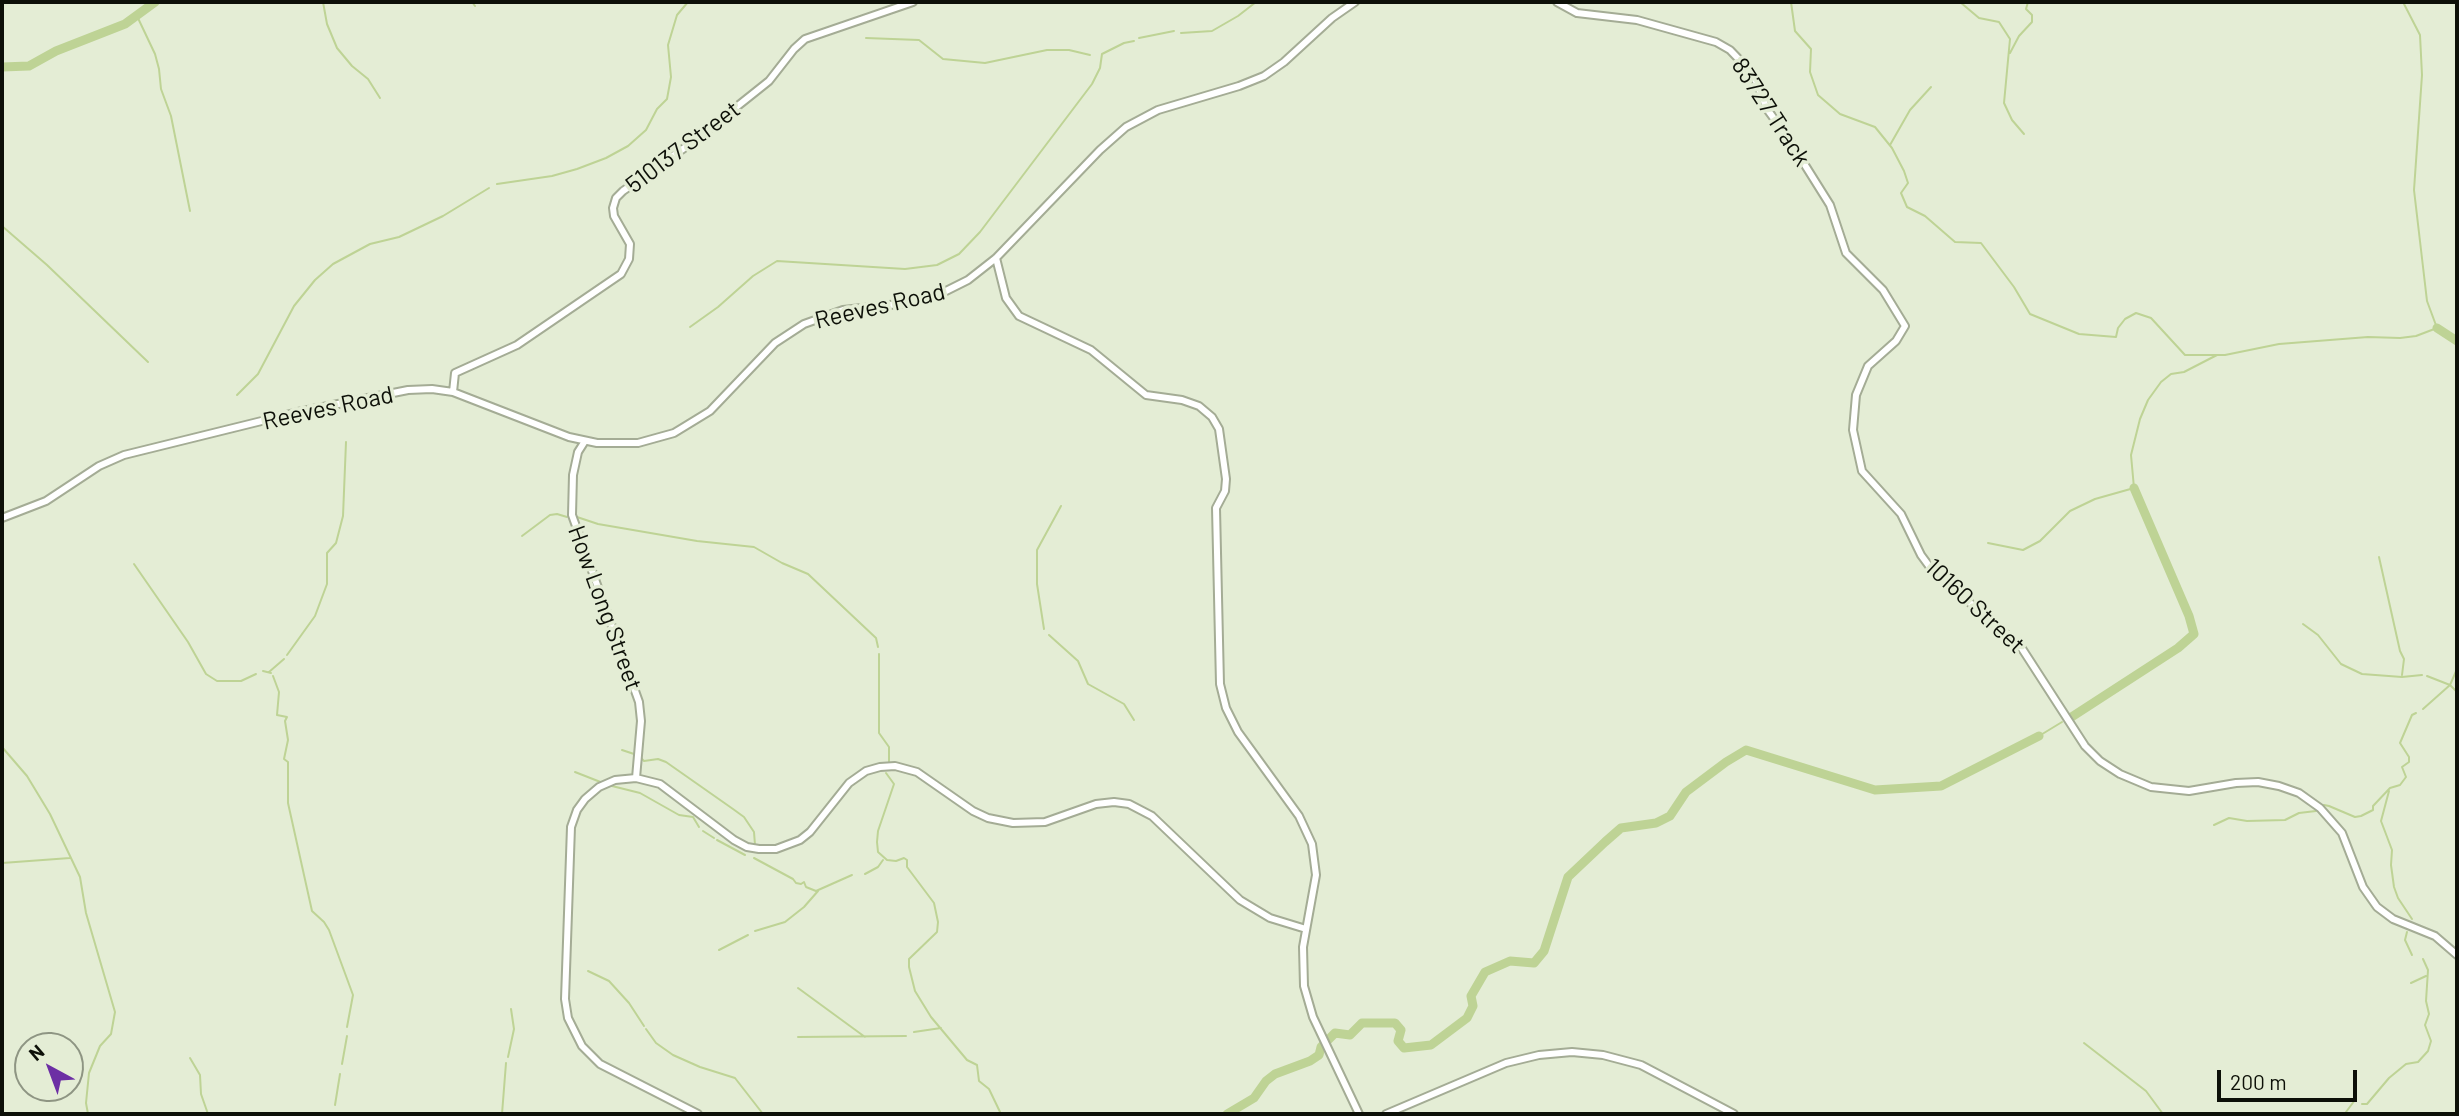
<!DOCTYPE html>
<html>
<head>
<meta charset="utf-8">
<style>
  body { margin:0 }
  #map { position:relative; width:2459px; height:1116px; overflow:hidden; background:#e4edd5; font-family:Barlow,sans-serif }
  canvas { display:block }
  .frame { position:absolute; inset:0; border:4px solid #0d1008; pointer-events:none }
  .north { position:absolute; left:14px; top:1032px; width:70px; height:70px; box-sizing:border-box; background:#e4edd5; border:2px solid #8e9583; border-radius:50%; rotate:319deg; font-size:19px; font-weight:700; line-height:28px; text-align:center; color:#0d1008 }
  .north::after { content:''; display:block; margin:auto; width:24px; height:32px; background:#6c2fa4; clip-path:polygon(50% 0,100% 100%,50% 72%,0 100%) }
  .scale { position:absolute; left:2217px; top:1070px; width:140px; height:32px; box-sizing:border-box; border:4px solid #0d1008; border-top:0; padding-left:9px; font-size:21px; line-height:24px; white-space:nowrap; color:#0d1008; -webkit-text-stroke:5px #e4edd5; paint-order:stroke }
</style>
</head>
<body>
<div id="map">
<canvas width="2459" height="1116"></canvas>
<div class="frame"></div>
<div class="north">N</div>
<div class="scale">200 m</div>
</div>
<script>
const g = document.querySelector('canvas').getContext('2d');
g.lineJoin = 'round';
function toPath(rows) {
  const path = new Path2D();
  for (const r of rows) {
    path.moveTo(r[0], r[1]);
    for (let i = 2; i < r.length; i += 2) path.lineTo(r[i], r[i + 1]);
  }
  return path;
}
function trace(path, color, width, dash) {
  g.strokeStyle = color;
  g.lineWidth = width;
  g.lineCap = dash ? 'butt' : 'round';
  g.setLineDash(dash || []);
  g.stroke(path);
}
function write(font, color, halo, rows, align = 'center') {
  g.font = font + ' Barlow,sans-serif';
  g.lineWidth = 7;
  g.setLineDash([]);
  g.textBaseline = 'middle';
  g.strokeStyle = halo;
  g.fillStyle = color;
  for (const [text, x, y, turn = 0] of rows) {
    g.save();
    g.translate(x, y);
    g.rotate((+turn || 0) * Math.PI / 180);
    g.textAlign = isNaN(turn) ? turn : align;
    if (halo) g.strokeText(text, 0, 0);
    g.fillText(text, 0, 0);
    g.restore();
  }
}
const stream = toPath([
  [323,2,327,24,337,48,352,66,368,79,380,98],
  [472,2,475,6],
  [1791,2,1795,31,1811,49,1810,72,1818,95,1840,114,1875,127,1892,148,1904,171,1908,183,1901,193,1907,207,1925,216,1955,242,1981,243,2014,287,2030,314,2079,334,2116,337,2118,328,2125,319,2136,313,2151,318,2185,355,2225,355,2279,344,2368,337,2400,338,2416,336,2437,328,2427,301,2414,190,2422,75,2420,35,2403,2],
  [1960,2,1979,18,1999,22,2010,39,2004,103,2012,120,2024,134],
  [137,16,155,54,159,69,161,89,171,116,190,211],
  [1181,33,1212,31,1238,16,1256,2],
  [866,38,919,40,943,59,985,63,1047,50,1069,50,1090,55],
  [1139,38,1174,31],
  [2010,53,2019,36,2032,22,2032,15,2026,9,2028,2],
  [1890,145,1910,110,1931,87],
  [497,184,552,176,577,169,606,158,628,146,646,130,657,109,667,99,671,77,668,45,677,15,688,2],
  [2,226,47,265,148,362],
  [690,327,718,307,753,276,777,261,905,269,937,265,959,254,980,232,1092,84,1100,68,1102,54,1124,43,1134,41],
  [237,395,258,374,294,306,315,280,333,264,370,244,399,237,443,216,489,188],
  [577,517,598,524,697,541,754,547,782,563,808,574,876,638,878,647],
  [522,536,550,515,557,514,567,517],
  [1988,543,2023,550,2040,541,2070,511,2095,499,2134,488,2131,455,2140,419,2148,400,2161,382,2171,374,2184,372,2217,355],
  [2379,557,2400,651,2404,659,2402,675],
  [134,564,188,642,206,674,217,681,241,681,256,674],
  [2303,624,2318,635,2341,664,2362,674,2402,677,2422,675],
  [1044,629,1037,584,1037,550,1061,506],
  [1049,635,1078,661,1088,684,1124,704,1134,720],
  [879,654,879,733,889,747,889,764],
  [287,655,315,616,327,584,327,553,336,543,343,516,346,442],
  [263,671,271,673],
  [269,672,284,659],
  [273,676,279,692,277,715,287,717,285,721,288,740,284,759,288,762,288,803,312,911,324,922,329,930,353,995,347,1027],
  [2427,676,2450,685,2457,692],
  [2423,709,2450,685,2457,669],
  [2039,736,2062,722],
  [2,747,27,776,50,814,80,877,86,913,115,1012,111,1034,100,1046,89,1073,86,1103,88,1114],
  [622,750,637,755],
  [641,758,644,761,658,759,666,762,733,809,744,817,754,832,755,845],
  [575,772,603,783],
  [886,773,894,784,878,831,877,842,878,852,887,860,896,861,904,858,907,860,907,867,934,903,938,922,937,932,909,959,909,967,915,991,931,1017,967,1060,977,1065,979,1081,989,1089,1001,1114],
  [608,785,640,793,679,815,693,817,699,827],
  [2389,791,2381,821,2392,850,2391,865,2394,887,2398,898,2412,919],
  [2324,805,2329,806,2355,817,2361,816,2373,810,2373,806,2390,788,2400,785,2406,777,2402,767,2409,762,2409,757,2400,743,2412,715,2416,713],
  [2214,825,2229,818,2247,821,2285,820,2299,813,2316,811],
  [703,831,714,838],
  [717,840,745,855],
  [754,858,793,879,796,883,801,884,804,882,806,887,816,891,852,875],
  [2,863,70,858],
  [865,874,878,867,883,860],
  [755,931,785,922,804,907,818,891],
  [2407,932,2405,940,2412,955],
  [719,950,748,935],
  [588,971,609,981,629,1003,644,1026],
  [2411,983,2426,976],
  [798,988,865,1037],
  [646,1029,656,1043,673,1055,700,1067,735,1078,763,1114],
  [914,1032,941,1028],
  [798,1037,906,1036],
  [2084,1043,2146,1091,2163,1114],
  [508,1057,514,1029,511,1009],
  [190,1058,200,1075,201,1094,208,1114],
  [342,1064,347,1036],
  [2362,1104,2367,1104,2389,1078,2406,1064,2418,1062,2428,1051,2431,1041,2425,1025,2429,1014,2426,1001,2428,970,2423,959],
  [335,1105,340,1074],
  [2346,1112,2355,1100],
  [502,1114,506,1063]
]);
const river = toPath([
  [2,67,29,66,56,51,125,24,155,2],
  [2437,328,2457,341],
  [2070,718,2178,648,2194,634,2189,616,2134,488],
  [1227,1114,1254,1098,1266,1081,1275,1074,1310,1061,1319,1055,1321,1047,1335,1033,1350,1035,1362,1023,1395,1023,1401,1030,1398,1041,1404,1048,1431,1045,1467,1018,1473,1006,1471,996,1485,972,1510,961,1534,963,1544,951,1568,877,1605,842,1621,828,1656,823,1670,816,1686,792,1726,762,1746,750,1875,790,1941,786,2039,736]
]);
const secondary = toPath([
  [1557,2,1577,13,1637,20,1716,42,1730,50,1753,74,1767,109,1788,138,1830,205,1846,253,1883,290,1905,326,1896,341,1868,366,1856,395,1853,430,1862,471,1901,514,1921,555,1932,570,2021,647,2085,746,2100,761,2120,774,2151,787,2189,791,2236,783,2258,782,2279,786,2299,793,2320,808,2342,833,2363,887,2377,907,2393,919,2435,936,2457,955],
  [996,258,1006,298,1019,316,1091,350,1146,395,1182,400,1199,406,1212,417,1219,429,1226,479,1225,491,1216,508,1220,684,1226,708,1238,732,1299,816,1312,844,1316,875,1303,947,1304,986,1313,1017,1359,1114],
  [453,392,455,373,517,345,621,274,629,259,630,244,614,216,613,208,616,198,623,191,690,144,769,81,794,49,805,39,913,2],
  [585,441,578,452,573,475,572,515,639,702,641,721,636,778],
  [2,518,46,501,99,466,124,455,298,412,408,390,432,389,453,392,569,437,597,443,638,443,674,433,710,411,775,343,804,324,843,310,908,303,930,299,968,280,996,258,1100,150,1126,127,1158,110,1239,86,1264,76,1284,62,1332,18,1355,2],
  [698,1114,600,1064,582,1046,568,1018,565,999,571,827,577,810,585,799,599,787,615,780,636,778,660,784,734,840,747,847,759,849,776,849,800,840,810,832,849,783,866,771,880,767,895,766,917,772,973,811,988,818,1013,823,1045,822,1096,804,1114,802,1129,804,1152,816,1240,900,1270,918,1306,929],
  [1386,1114,1506,1063,1539,1055,1572,1052,1603,1055,1641,1065,1734,1114]
]);
const streetNames = [
  ["83727 Track",1771,112,57],
  ["510137 Street",683,147,-37],
  ["Reeves Road",880,306,-13],
  ["Reeves Road",328,408,-12],
  ["10160 Street",1975,606,43],
  ["How Long Street",605,608,70]
];
trace(stream, '#bed395', 2);
trace(river, '#bed395', 9);
trace(secondary, '#a4ac95', 10);
trace(secondary, '#fff', 6);
write('24px', '#0d1008', '#e4edd5', streetNames);
</script>
</body>
</html>
